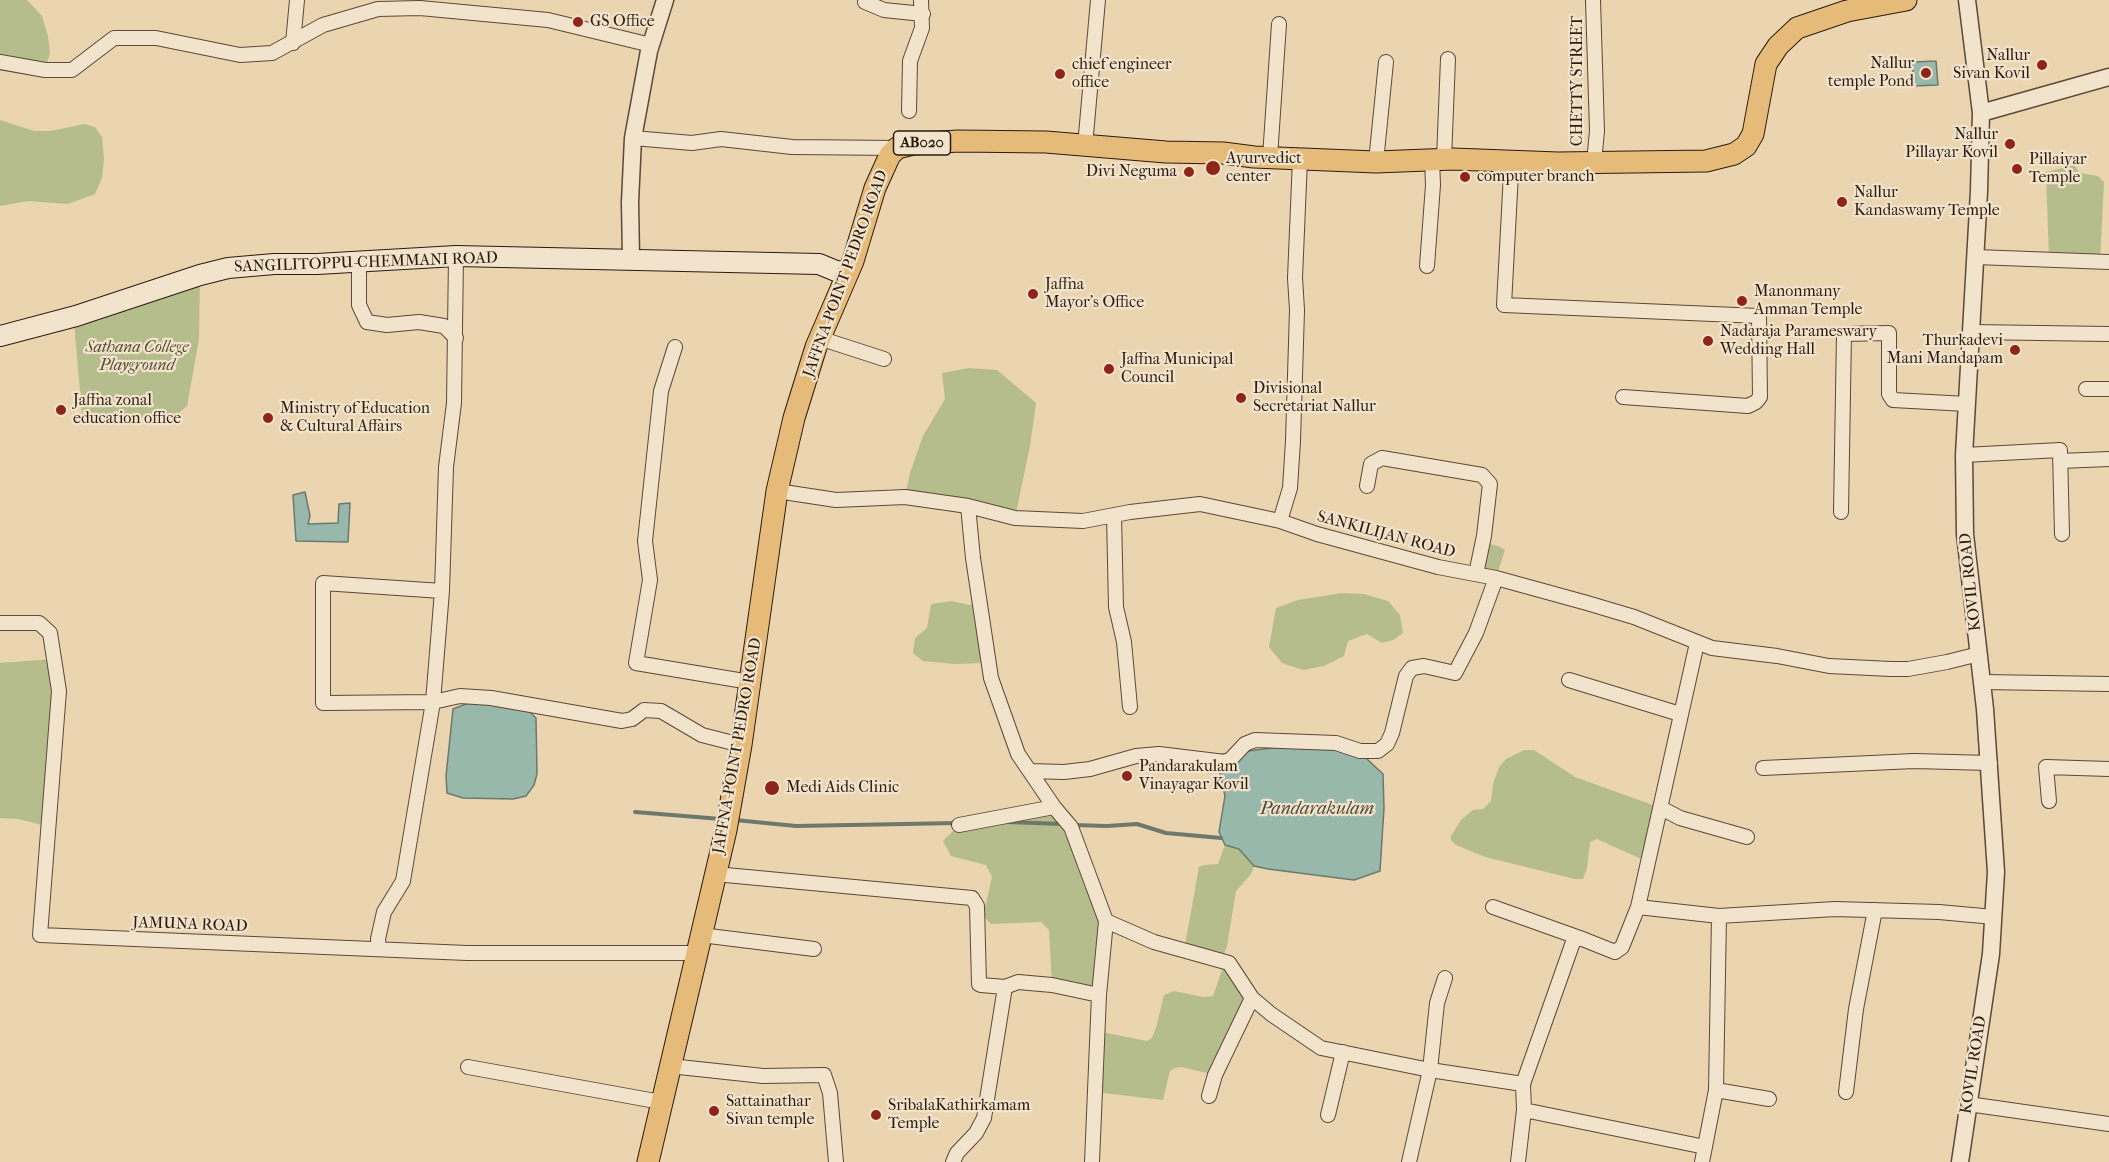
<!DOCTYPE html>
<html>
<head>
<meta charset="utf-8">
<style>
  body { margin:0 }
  canvas { display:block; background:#ebd4b0 }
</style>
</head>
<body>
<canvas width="2109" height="1162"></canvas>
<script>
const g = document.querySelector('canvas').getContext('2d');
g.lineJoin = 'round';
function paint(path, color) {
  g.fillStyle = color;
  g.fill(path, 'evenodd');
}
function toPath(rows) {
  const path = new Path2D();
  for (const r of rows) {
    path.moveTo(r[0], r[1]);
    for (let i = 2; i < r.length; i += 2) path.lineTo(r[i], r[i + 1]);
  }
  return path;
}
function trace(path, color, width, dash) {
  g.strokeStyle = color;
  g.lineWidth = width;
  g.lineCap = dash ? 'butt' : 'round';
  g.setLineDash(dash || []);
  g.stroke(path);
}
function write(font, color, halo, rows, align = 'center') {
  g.font = font + ' "IM FELL French Canon",serif';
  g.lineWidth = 4.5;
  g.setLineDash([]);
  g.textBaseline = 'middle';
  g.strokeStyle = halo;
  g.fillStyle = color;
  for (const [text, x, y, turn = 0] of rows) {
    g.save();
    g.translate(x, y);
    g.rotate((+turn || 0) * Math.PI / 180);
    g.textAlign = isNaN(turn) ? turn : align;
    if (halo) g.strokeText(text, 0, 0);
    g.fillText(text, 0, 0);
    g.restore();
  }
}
const green = toPath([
  [0,0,27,0,42,16,48,36,50,53,45,70,0,62],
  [0,120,34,131,50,131,85,124,95,127,102,137,104,159,102,178,95,194,68,204,28,201,0,206],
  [2075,165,2079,173,2098,176,2104,182,2100,262,2049,259,2046,172],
  [200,275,199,339,187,406,179,413,93,424,86,420,82,414,74,322],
  [969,368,997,370,1036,403,1030,446,1015,518,905,497,910,473,923,436,945,399,942,373],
  [1482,542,1498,546,1505,550,1496,578,1476,574],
  [1342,593,1364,594,1388,601,1400,615,1403,633,1393,640,1382,643,1367,634,1348,641,1344,656,1324,666,1303,670,1282,663,1269,647,1276,608,1298,600],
  [952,601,969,605,980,604,988,663,954,664,923,661,913,653,915,638,927,628,931,604],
  [54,659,50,827,18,819,0,818,0,663],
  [1524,750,1534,750,1575,777,1661,808,1648,862,1597,839,1590,842,1587,868,1583,879,1575,879,1485,857,1456,845,1451,840,1451,836,1461,820,1473,810,1483,809,1491,801,1493,784,1499,767,1506,759],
  [1054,807,1071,827,1106,921,1099,995,1052,985,1049,930,1041,922,991,924,983,916,992,877,986,865,951,856,943,841,959,825],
  [1225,845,1239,849,1254,866,1251,874,1236,891,1227,946,1222,960,1185,945,1199,867,1204,865,1218,864],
  [1223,967,1252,998,1215,1075,1181,1067,1175,1068,1170,1071,1163,1100,1095,1092,1097,1031,1147,1041,1152,1038,1156,1028,1164,995,1174,991,1203,997,1213,996]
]);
const water = toPath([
  [1936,61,1938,85,1914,86,1912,62,1936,61],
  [305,492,310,516,308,524,338,523,339,504,350,503,348,542,296,541,293,495,305,492],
  [471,702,527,709,536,718,537,774,534,785,526,796,513,799,463,798,447,793,446,776,453,709,471,702],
  [1350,743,1383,774,1384,808,1380,871,1354,880,1268,869,1254,866,1239,849,1225,845,1219,832,1225,796,1216,755,1280,747,1350,743]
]);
const stream = toPath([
  [635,812,721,819],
  [735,820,796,826,958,823],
  [1007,822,1063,824],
  [1073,825,1107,826,1137,824,1166,833,1221,838]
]);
const minor = toPath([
  [1593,0,1597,131,1594,162],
  [865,2,884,10,923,14],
  [293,43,297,0],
  [0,62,45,70,72,70,114,38,156,38,240,55,272,53,323,25,378,9,420,8,548,20,651,45],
  [909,111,910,61,922,28,921,0],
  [633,138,692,143,721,139,792,147,897,148],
  [1085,146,1098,0],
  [1270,157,1279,24],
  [1444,159,1448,59],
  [1509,161,1511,173,1504,305,1759,316,1760,397,1756,402,1748,406,1623,397],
  [1376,162,1386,62],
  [1976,257,2109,262],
  [359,260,359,305,367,322,387,325,419,322,444,326,456,338],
  [1427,266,1433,185,1432,159],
  [1971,332,2109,334],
  [819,338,884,359],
  [675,347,661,391,645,541,650,580,636,663,750,682],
  [2086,389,2109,389],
  [1964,455,2060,450,2062,534],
  [2060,461,2109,459],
  [1367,486,1371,464,1382,458,1482,475,1490,484,1484,536,1476,574],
  [777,491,836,500,905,497,968,506,1015,518,1083,521,1130,512,1200,504,1280,521,1317,534,1438,567,1496,578,1587,603,1634,617,1712,648,1777,656,1829,666,1891,669,1908,669,1947,662,1979,654],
  [968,506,973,558,991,678,1018,754,1054,807,1071,827,1106,921,1154,942,1229,963,1252,998,1271,1014,1321,1048,1430,1070,1523,1084],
  [1841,512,1844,334,1889,333,1889,394,1893,400,1967,404],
  [1114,515,1116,607,1124,642,1130,707],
  [1280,521,1290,488,1293,441,1297,310,1295,278,1300,159],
  [442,591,323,583,323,703,433,702,460,696,491,698,622,721,632,719,644,710,661,711,702,735,741,745],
  [0,623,39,623,50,633,59,691,40,935,467,953,697,953],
  [1569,680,1680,714],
  [1982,682,2109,684],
  [1763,768,1914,761,1990,763],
  [1030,771,1064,772,1090,769,1136,756,1159,754,1225,762,1231,759,1245,744,1255,740,1336,743,1360,751,1378,751,1387,744,1392,733,1406,676,1412,668,1424,666,1455,673,1476,633,1496,578],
  [2049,801,2046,767,2109,769],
  [1661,808,1680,818,1747,837],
  [959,825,1054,807],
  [715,874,972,898,977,906,979,984,981,985,1005,987],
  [1493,907,1580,938],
  [1638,907,1719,916,1835,909,1939,912,1994,917],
  [701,935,814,949],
  [379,949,378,939,384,912,403,881,433,702,442,591,446,467,454,403,456,256],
  [670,1066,763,1076,824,1075,830,1093,836,1162],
  [468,1067,661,1102],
  [1716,1090,1769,1099],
  [1846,1092,1856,1009,1875,910],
  [1209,1096,1215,1075,1252,998],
  [1968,1104,2109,1124],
  [1524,1110,1705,1147],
  [1328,1115,1343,1052],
  [953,1162,957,1153,976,1133,984,1118,1005,987,1018,982,1052,985,1099,995],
  [1092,1162,1099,995,1106,921],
  [1409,1162,1430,1070,1437,1003,1445,978],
  [1518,1162,1524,1110,1523,1084,1573,942,1580,938,1615,952,1622,947,1638,907,1697,643],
  [1702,1162,1716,1090,1719,916]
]);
const tertiary = toPath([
  [1981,113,2109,77],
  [631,259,630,202,633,138,649,51,665,0],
  [1960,1162,1991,954,1996,872,1985,709,1965,534,1964,455,1979,191,1981,113,1967,0]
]);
const secondary = toPath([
  [0,336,76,316,200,275,228,268,274,264,317,264,456,256,819,264,836,271,848,272]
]);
const primary = toPath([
  [648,1162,726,830,741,745,777,491,794,418,816,347,853,261,875,188,890,155,897,148,913,144,958,141,1046,142,1166,152,1223,153,1254,157,1376,162,1453,159,1558,163,1706,161,1734,154,1746,146,1753,134,1766,64,1778,46,1797,28,1847,11,1906,0]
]);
const markers = [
  [578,22,6,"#8f2418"],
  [2042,65,6,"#8f2418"],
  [1926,73,6,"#8f2418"],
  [1060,74,6,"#8f2418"],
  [2010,144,6,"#8f2418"],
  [1213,168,8,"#8f2418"],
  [2017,169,6,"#8f2418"],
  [1189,172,6,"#8f2418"],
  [1465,177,6,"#8f2418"],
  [1842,202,6,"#8f2418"],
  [1033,294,6,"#8f2418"],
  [1742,301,6,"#8f2418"],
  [1708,341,6,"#8f2418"],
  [2015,350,6,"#8f2418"],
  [1109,369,6,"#8f2418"],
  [1241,398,6,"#8f2418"],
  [61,410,6,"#8f2418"],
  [268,418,6,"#8f2418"],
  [1127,776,6,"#8f2418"],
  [772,788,8,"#8f2418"],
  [714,1111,6,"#8f2418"],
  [876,1115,6,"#8f2418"]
];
const shields = [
  [922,143,57]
];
const shieldNames = [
  ["AB020",922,143]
];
const poiNames = [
  ["GS Office",590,22],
  ["Nallur",2030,56,"right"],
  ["Sivan Kovil",2030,74,"right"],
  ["Nallur",1914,64,"right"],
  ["temple Pond",1914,82,"right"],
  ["chief engineer",1072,65],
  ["office",1072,83],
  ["Nallur",1998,135,"right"],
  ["Pillayar Kovil",1998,153,"right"],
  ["Ayurvedict",1226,159],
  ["center",1226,177],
  ["Pillaiyar",2029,160],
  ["Temple",2029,178],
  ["Divi Neguma",1177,172,"right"],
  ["computer branch",1477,177],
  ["Nallur",1854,193],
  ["Kandaswamy Temple",1854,211],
  ["Jaffna",1045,285],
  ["Mayor's Office",1045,303],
  ["Manonmany",1754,292],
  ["Amman Temple",1754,310],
  ["Nadaraja Parameswary",1720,332],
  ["Wedding Hall",1720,350],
  ["Thurkadevi",2003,341,"right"],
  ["Mani Mandapam",2003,359,"right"],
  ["Jaffna Municipal",1121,360],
  ["Council",1121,378],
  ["Divisional",1253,389],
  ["Secretariat Nallur",1253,407],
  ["Jaffna zonal",73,401],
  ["education office",73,419],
  ["Ministry of Education",280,409],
  ["& Cultural Affairs",280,427],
  ["Pandarakulam",1139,767],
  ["Vinayagar Kovil",1139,785],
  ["Medi Aids Clinic",786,788],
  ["Sattainathar",726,1102],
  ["Sivan temple",726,1120],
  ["SribalaKathirkamam",888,1106],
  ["Temple",888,1124]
];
const streetNames = [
  ["CHETTY STREET",1578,81,-90],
  ["SANGILITOPPU-CHEMMANI ROAD",366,263,-2],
  ["JAFFNA-POINT PEDRO ROAD",846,274,-70],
  ["SANKILIJAN ROAD",1386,535,15],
  ["KOVIL ROAD",1971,582,-96],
  ["JAFFNA-POINT PEDRO ROAD",738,746,-80],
  ["JAMUNA ROAD",190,925,2],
  ["KOVIL ROAD",1974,1065,-81]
];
const parkNames = [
  ["Sathana College",137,348],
  ["Playground",137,366]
];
const waterNames = [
  ["Pandarakulam",1317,810]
];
paint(green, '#b5bd8d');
paint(water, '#98b8ab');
trace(water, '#6d796c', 1.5);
trace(stream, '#6d796c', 4);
trace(minor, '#5c4936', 16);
trace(tertiary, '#5c4936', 19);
trace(secondary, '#2c1b0e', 22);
trace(primary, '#2c1b0e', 23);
trace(minor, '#f2e3cc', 14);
trace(tertiary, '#f2e3cc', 16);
trace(secondary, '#f2e3cc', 20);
trace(primary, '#e6ba78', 21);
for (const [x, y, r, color] of markers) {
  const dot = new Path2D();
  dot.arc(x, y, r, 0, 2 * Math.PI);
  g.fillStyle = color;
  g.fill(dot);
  trace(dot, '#f2e3cc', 2);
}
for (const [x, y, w] of shields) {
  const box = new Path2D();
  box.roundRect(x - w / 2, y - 12, w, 24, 4.5);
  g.fillStyle = '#f2e3cc';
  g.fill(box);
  trace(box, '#2c1b0e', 1.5);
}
write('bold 15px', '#2c1b0e', null, shieldNames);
write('16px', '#2c1b0e', '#f2e3cc', poiNames, 'left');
write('16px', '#2c1b0e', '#f2e3cc', streetNames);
write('italic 16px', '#554c34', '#f2e3cc', parkNames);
write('italic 18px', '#4c4a3d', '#f2e3cc', waterNames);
</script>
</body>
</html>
